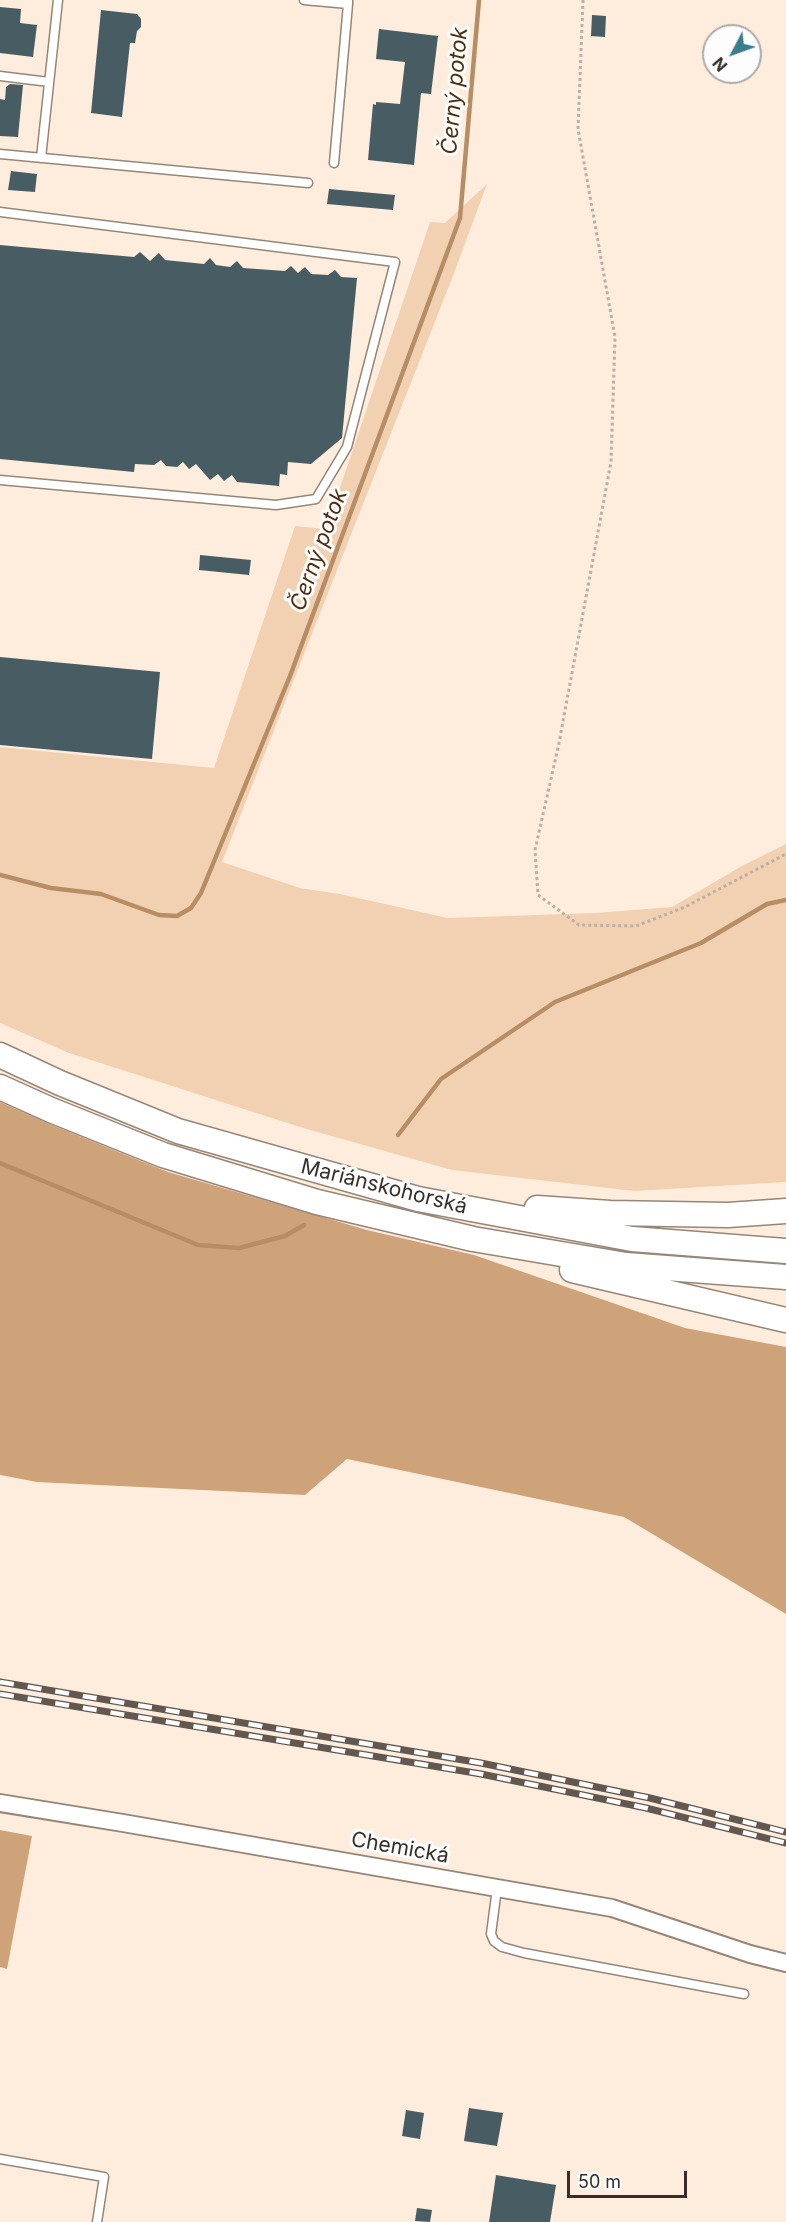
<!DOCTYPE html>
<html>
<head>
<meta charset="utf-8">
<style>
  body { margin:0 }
  #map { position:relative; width:786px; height:2222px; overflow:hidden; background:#feeddd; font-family:Inter,sans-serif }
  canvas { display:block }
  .north { position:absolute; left:702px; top:24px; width:60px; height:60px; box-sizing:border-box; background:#fdfdfd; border:2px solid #adaba8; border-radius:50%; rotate:229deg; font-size:16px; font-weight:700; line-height:24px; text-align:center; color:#362f29 }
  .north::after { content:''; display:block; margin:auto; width:21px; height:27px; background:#3a7d8d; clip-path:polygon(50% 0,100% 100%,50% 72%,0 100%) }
  .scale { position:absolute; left:567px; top:2171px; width:120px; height:27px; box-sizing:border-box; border:3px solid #362f29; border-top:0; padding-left:8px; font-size:18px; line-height:21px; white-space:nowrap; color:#362f29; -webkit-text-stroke:4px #fdfdfd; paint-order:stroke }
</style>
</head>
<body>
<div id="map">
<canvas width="786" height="2222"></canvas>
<div class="north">N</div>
<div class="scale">50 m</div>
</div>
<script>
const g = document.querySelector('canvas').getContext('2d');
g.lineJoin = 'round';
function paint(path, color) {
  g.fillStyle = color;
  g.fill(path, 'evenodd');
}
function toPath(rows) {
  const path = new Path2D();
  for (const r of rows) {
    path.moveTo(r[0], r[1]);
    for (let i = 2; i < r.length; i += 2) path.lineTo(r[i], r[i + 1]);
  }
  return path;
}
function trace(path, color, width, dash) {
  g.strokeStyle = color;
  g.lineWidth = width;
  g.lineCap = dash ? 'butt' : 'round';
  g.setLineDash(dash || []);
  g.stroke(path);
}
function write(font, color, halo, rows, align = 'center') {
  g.font = font + ' Inter,sans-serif';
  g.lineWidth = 6;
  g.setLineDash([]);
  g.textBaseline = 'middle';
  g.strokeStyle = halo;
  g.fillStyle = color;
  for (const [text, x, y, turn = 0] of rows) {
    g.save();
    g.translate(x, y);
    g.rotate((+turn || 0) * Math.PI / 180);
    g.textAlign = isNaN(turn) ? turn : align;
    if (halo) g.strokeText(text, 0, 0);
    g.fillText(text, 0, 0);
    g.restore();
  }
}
const green = toPath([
  [487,184,453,276,222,862,300,888,340,894,448,918,595,913,672,907,740,867,786,844,786,1182,634,1191,452,1170,303,1128,69,1053,0,1023,0,747,214,768,295,526,326,529,430,222,445,223]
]);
const forest = toPath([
  [0,1102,52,1125,168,1172,367,1230,474,1255,685,1328,786,1347,786,1614,624,1517,347,1459,305,1495,37,1482,0,1475],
  [0,1830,32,1836,7,1969,0,1967]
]);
const stream = toPath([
  [0,875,51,888,101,894,159,915,177,916,191,908,201,893,290,676,460,218,479,0],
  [398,1135,441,1079,555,1002,701,943,767,904,786,900],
  [0,1163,198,1245,239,1248,285,1236,304,1225]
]);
const building = toPath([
  [0,7,21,9,20,23,37,25,33,57,0,53],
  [101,10,137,14,141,19,141,27,137,31,135,43,130,43,122,117,91,113],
  [592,15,606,16,605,37,591,36],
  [379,29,438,36,431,94,421,93,414,165,368,160,373,104,376,105,376,102,400,104,405,62,376,59],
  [10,84,23,85,18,137,0,136,0,99,5,100,6,87],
  [11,171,37,174,35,192,8,190],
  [329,189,395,195,393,210,327,204],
  [0,245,134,257,140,252,150,261,159,253,165,260,204,264,210,258,216,265,230,267,237,261,243,268,285,271,291,266,298,273,305,267,311,274,328,275,335,270,341,277,357,278,342,438,311,464,288,462,287,475,280,474,279,486,237,482,232,475,224,481,218,474,210,480,196,464,189,469,183,462,177,467,166,466,161,460,154,465,135,464,134,472,0,459],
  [200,555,251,560,249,575,199,570],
  [0,657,160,672,152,759,0,745],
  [469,2108,503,2113,497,2146,464,2141],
  [406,2110,424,2113,420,2139,402,2136],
  [496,2175,556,2185,550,2222,489,2222],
  [417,2208,432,2210,430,2222,415,2221]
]);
const path = toPath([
  [583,0,578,129,615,337,611,462,559,743,535,850,538,895,579,925,636,926,685,907,786,854]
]);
const lane = toPath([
  [304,0,348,4,348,0],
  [0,76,49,82],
  [0,154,308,183],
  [41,158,58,0],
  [334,163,348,4],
  [0,212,395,262,347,447,316,499,276,505,0,480],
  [497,1888,491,1934,494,1941,502,1947,524,1953,744,1994],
  [0,2159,104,2177,97,2222]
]);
const street = toPath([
  [0,1803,123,1823,612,1908,750,1954,786,1963]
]);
const secondary = toPath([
  [0,1055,60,1083,178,1131,418,1199,632,1239,786,1251],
  [0,1087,51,1110,163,1155,317,1202,473,1239,626,1265,786,1277],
  [537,1208,610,1213,728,1215,786,1211],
  [572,1270,786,1320]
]);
const rail = toPath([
  [0,1682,481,1763,650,1798,786,1832],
  [0,1694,481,1774,646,1808,786,1843]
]);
const streetNames = [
  ["Mariánskohorská",384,1187,14],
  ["Chemická",400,1848,10]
];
const waterNames = [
  ["Černý potok",455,91,-85],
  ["Černý potok",319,550,-70]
];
paint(green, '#f2d1b3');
paint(forest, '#cea37a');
trace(stream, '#b78d65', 4.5);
paint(building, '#475d63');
trace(lane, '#968678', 11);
trace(street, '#968678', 20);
trace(secondary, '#968678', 27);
trace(path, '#bdafa3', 3, [3, 3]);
trace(lane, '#fff', 8);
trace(street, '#fff', 16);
trace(secondary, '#fff', 24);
trace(rail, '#625850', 7);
trace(rail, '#fdfdfd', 4.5, [14]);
write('21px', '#362f29', '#fdfdfd', streetNames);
write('italic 22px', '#4d2f0f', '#fdfdfd', waterNames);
</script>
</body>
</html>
